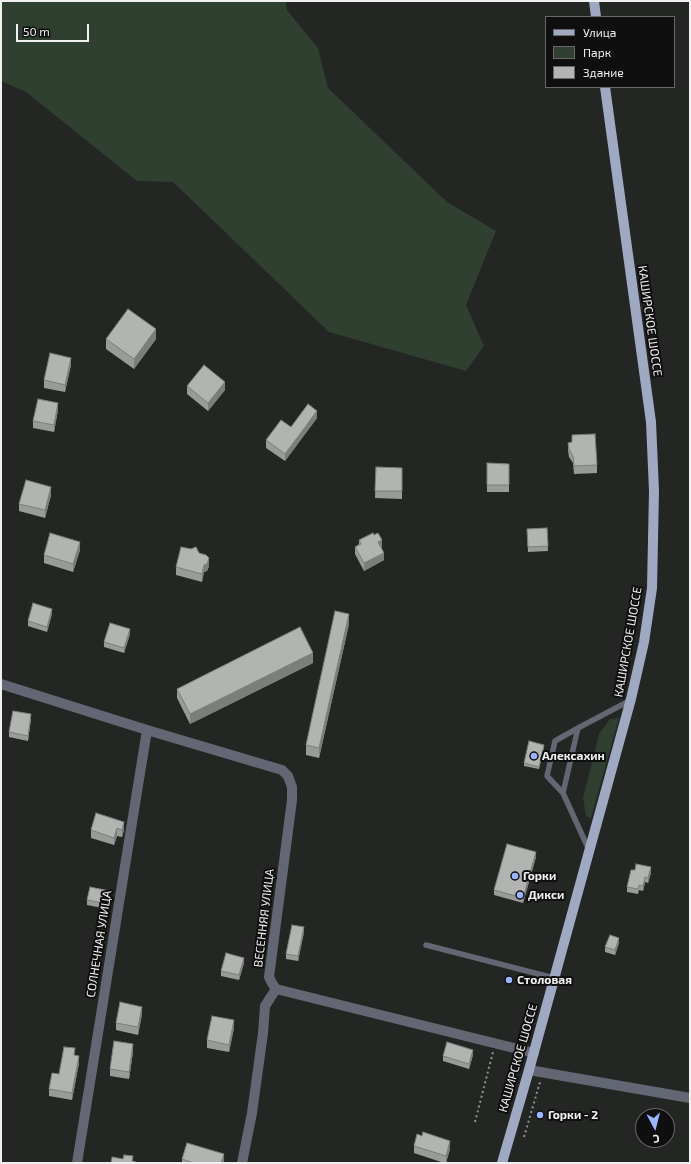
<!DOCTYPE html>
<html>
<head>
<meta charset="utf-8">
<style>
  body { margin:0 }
  #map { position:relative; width:691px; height:1164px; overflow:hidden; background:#242624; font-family:"Exo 2",sans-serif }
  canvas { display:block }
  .frame { position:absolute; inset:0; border:2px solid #eff0ef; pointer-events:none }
  .legend { position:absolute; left:545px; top:16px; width:130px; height:72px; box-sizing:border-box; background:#0e0f0e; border:1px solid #686968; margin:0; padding:5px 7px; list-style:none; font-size:12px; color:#eff0ef }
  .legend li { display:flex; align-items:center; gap:8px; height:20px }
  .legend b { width:20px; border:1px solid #686968 }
  .north { position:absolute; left:635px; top:1108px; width:40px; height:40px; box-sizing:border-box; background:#0e0f0e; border:1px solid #686968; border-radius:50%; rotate:173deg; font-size:11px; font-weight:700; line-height:16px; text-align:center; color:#eff0ef }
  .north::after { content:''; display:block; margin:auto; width:14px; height:18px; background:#9ab5fd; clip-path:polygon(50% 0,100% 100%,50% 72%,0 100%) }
  .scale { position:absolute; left:16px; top:24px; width:73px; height:18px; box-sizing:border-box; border:2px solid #eff0ef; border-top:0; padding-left:5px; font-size:12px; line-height:14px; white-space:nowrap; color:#eff0ef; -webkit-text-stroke:3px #0e0f0e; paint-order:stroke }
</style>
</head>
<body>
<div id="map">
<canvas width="691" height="1164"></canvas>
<div class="frame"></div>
<ul class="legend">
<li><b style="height:5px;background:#9fa9c1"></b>Улица</li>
<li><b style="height:11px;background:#2f3f30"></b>Парк</li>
<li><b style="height:11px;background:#b1b4b1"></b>Здание</li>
</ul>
<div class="north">С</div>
<div class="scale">50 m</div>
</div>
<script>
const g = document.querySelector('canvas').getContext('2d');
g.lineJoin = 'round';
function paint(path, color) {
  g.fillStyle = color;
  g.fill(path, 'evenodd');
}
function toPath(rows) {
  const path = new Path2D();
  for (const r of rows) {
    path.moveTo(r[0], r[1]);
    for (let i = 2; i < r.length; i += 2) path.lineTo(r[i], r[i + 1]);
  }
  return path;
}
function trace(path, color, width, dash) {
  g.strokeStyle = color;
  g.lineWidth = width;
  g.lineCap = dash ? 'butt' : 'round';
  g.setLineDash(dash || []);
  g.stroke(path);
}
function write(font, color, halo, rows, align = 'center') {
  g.font = font + ' "Exo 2",sans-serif';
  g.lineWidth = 4;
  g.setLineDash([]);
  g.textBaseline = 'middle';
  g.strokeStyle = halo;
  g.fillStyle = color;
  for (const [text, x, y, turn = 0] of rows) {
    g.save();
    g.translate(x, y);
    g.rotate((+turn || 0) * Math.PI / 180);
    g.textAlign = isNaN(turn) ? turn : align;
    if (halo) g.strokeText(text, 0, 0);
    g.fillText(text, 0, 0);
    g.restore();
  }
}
const green = toPath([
  [1,1,192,2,286,1,287,10,318,48,328,88,447,202,496,231,466,305,484,346,466,371,329,332,173,182,137,181,26,92,1,81],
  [619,718,591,818,586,816,583,798,599,734,610,719]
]);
const path = toPath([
  [475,1122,493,1052],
  [524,1137,540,1082]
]);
const service = toPath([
  [563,793,547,776,555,741,578,728],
  [589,850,563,793,578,728,631,700],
  [426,945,554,978]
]);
const minor = toPath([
  [1,684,147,730,282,770,288,776,292,787,292,800,269,977,272,983,276,989],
  [276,989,534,1053],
  [529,1070,690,1098],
  [77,1163,147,730],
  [242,1163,252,1113,263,1033,265,1006,276,989]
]);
const primary = toPath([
  [594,1,596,17],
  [502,1163,529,1070,631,699,644,642,652,588,654,491,651,422,605,87]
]);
const wall = toPath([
  [106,339,156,339,134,369,106,349],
  [71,365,65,392,44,388,44,380],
  [187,386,225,390,208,411,187,394],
  [58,410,54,432,33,428,33,421],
  [317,418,285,461,266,448,266,440],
  [568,443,597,465,597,473,574,474,573,463,569,457,568,450],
  [487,463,509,464,509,492,487,492],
  [376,467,402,468,402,499,375,498],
  [51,495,45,518,19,511,19,504],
  [547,528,548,551,528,552,527,529],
  [359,540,382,548,384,560,364,571,355,554,355,547,359,544],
  [80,550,73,572,44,563,44,555],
  [199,553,209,566,207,571,204,572,202,582,176,575,176,567],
  [52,614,47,632,28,626,28,621],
  [349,624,319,758,306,755,306,745],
  [130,634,124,653,104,647,104,642],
  [313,663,190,724,177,698,177,689],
  [31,719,28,741,9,737,9,732],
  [544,747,539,769,524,766,524,763],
  [96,813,124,830,122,837,117,836,114,845,91,838,91,830],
  [536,857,523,903,494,895,494,890],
  [651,873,648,883,645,882,643,891,639,890,638,894,627,892,627,887],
  [110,896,108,909,87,905,87,900],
  [304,932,298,961,286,959,286,954],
  [619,943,615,955,605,952,605,947],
  [244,963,239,980,221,976,221,971],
  [142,1014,138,1035,116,1030,116,1023],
  [234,1028,229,1052,207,1048,207,1040],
  [133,1052,129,1079,110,1076,110,1069],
  [75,1055,79,1063,72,1100,49,1096,49,1089,59,1074],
  [473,1055,469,1069,443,1061,443,1056],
  [414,1146,450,1149,446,1163,444,1163,414,1153],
  [182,1159,224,1162,223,1163,182,1163]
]);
const shadedWall = toPath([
  [156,329,156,339,134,369,134,359],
  [71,358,71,365,65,392,65,385],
  [225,382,225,390,208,411,208,403],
  [58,403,58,410,54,432,54,425],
  [317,411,317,418,285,461,285,454],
  [51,487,51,495,45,518,45,510],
  [382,540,382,548,378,550,378,542],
  [80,542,80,550,73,572,73,564],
  [384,553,384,560,364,571,364,563],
  [209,558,209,566,207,571,204,572,202,582,202,574,204,565],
  [52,609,52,614,47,632,47,627],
  [349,614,349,624,319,758,319,748],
  [130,629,130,634,124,653,124,648],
  [313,653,313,663,190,724,190,714],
  [31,714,31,719,28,741,28,736],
  [544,745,544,747,539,769,539,767],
  [124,822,124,830,122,837,122,830],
  [117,828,117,836,114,845,114,838],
  [536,852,536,857,523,903,523,898],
  [651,867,651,873,648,883,648,878],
  [645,877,645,882,643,891,643,886],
  [110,891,110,896,108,909,108,904],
  [304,927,304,932,298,961,298,956],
  [619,938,619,943,615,955,615,950],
  [244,958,244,963,239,980,239,975],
  [142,1007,142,1014,138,1035,138,1027],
  [234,1020,234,1028,229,1052,229,1045],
  [133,1044,133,1052,129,1079,129,1072],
  [473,1050,473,1055,469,1069,469,1064],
  [79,1056,79,1063,72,1100,72,1093],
  [450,1141,450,1149,446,1163,446,1156],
  [224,1154,224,1162,223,1163,221,1163]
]);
const building = toPath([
  [128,309,156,329,134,359,106,339,128,309],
  [50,353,71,358,65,385,44,380,50,353],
  [204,365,225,382,208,403,187,386,204,365],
  [38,399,58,403,54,425,33,421,38,399],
  [308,404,317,411,285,454,266,440,281,420,291,427,308,404],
  [595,434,597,465,574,466,573,456,569,449,568,443,572,442,572,435,595,434],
  [487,463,509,464,509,485,487,485,487,463],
  [376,467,402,468,402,491,375,491,376,467],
  [26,480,51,487,45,510,19,504,26,480],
  [547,528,548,546,528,547,527,529,547,528],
  [50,533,80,542,73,564,44,555,50,533],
  [373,533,374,535,378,533,382,540,378,542,384,553,364,563,355,547,361,544,359,540,373,533],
  [181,547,191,549,196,547,199,553,206,555,209,558,207,564,204,565,202,574,176,567,181,547],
  [33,603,52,609,47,627,28,621,33,603],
  [335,611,349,614,319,748,306,745,335,611],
  [110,623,130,629,124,648,104,642,110,623],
  [300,627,313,653,190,714,177,689,300,627],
  [13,711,31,714,28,736,9,732,13,711],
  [529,741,544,745,539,767,524,763,529,741],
  [96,813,124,822,122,830,117,828,114,838,91,830,96,813],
  [507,844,536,852,523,898,494,890,507,844],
  [636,864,651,867,648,878,645,877,643,886,639,885,638,889,627,887,631,870,635,870,636,864],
  [90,887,110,891,108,904,87,900,90,887],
  [292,925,304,927,298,956,286,954,292,925],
  [610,935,619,938,615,950,605,947,610,935],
  [226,953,244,958,239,975,221,971,226,953],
  [120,1002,142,1007,138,1027,116,1023,120,1002],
  [212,1016,234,1020,229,1045,207,1040,212,1016],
  [114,1041,133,1044,129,1072,110,1069,114,1041],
  [447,1042,473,1050,469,1064,443,1056,447,1042],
  [64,1047,75,1048,74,1055,79,1056,72,1093,49,1089,52,1073,59,1074,64,1047],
  [423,1132,450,1141,446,1156,414,1146,417,1134,422,1136,423,1132],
  [187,1143,224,1154,221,1163,194,1163,182,1159,187,1143],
  [124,1155,133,1156,132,1161,136,1162,135,1163,111,1163,112,1157,123,1159,124,1155]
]);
const markers = [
  [534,756,4,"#9ab5fd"],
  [515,876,4,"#9ab5fd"],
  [520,895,4,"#9ab5fd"],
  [509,980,4,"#9ab5fd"],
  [540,1115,4,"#9ab5fd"]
];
const streetNames = [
  ["КАШИРСКОЕ ШОССЕ",650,321,82],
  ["КАШИРСКОЕ ШОССЕ",628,642,-80],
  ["ВЕСЕННЯЯ УЛИЦА",264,918,-83],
  ["СОЛНЕЧНАЯ УЛИЦА",99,944,-81],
  ["КАШИРСКОЕ ШОССЕ",518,1058,-74]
];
const poiNames = [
  ["Алексахин",542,756],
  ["Горки",523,876],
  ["Дикси",528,895],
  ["Столовая",517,980],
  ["Горки - 2",548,1115]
];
paint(green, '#2f3f30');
trace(path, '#909290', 2, [2, 3]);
trace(service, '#636773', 5.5);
trace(minor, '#636773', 10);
trace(primary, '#9fa9c1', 10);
paint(wall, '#989b98');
paint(shadedWall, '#7c7e7c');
paint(building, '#b1b4b1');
trace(building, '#7c7e7c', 1);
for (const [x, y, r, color] of markers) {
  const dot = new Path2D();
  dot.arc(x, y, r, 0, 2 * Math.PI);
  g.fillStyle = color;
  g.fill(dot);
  trace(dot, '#0e0f0e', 1.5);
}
write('12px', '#eff0ef', '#0e0f0e', streetNames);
write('bold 12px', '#eff0ef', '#0e0f0e', poiNames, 'left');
</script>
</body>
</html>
